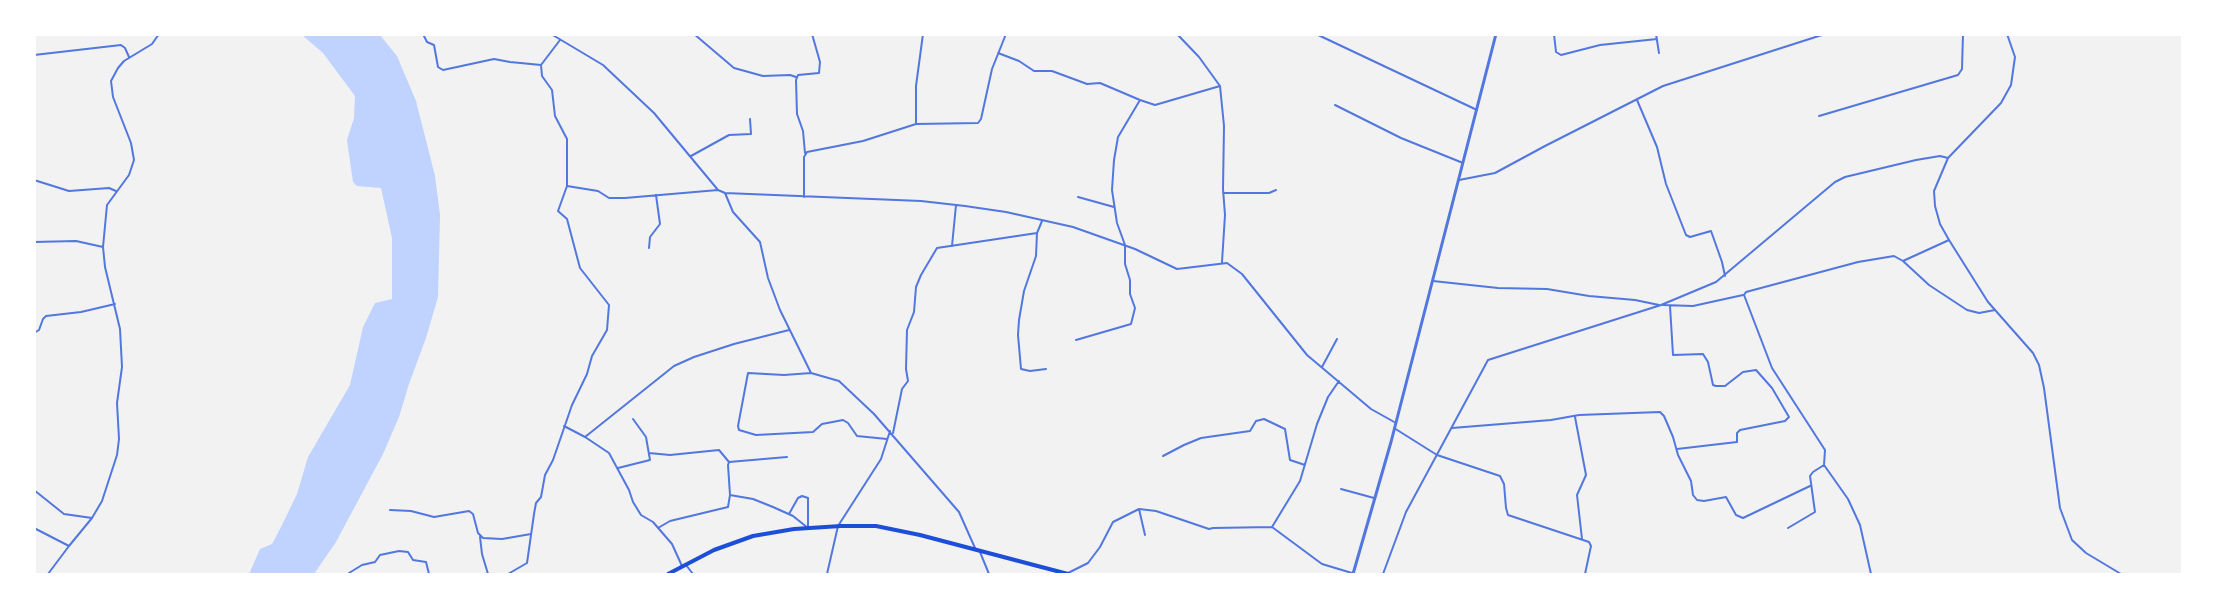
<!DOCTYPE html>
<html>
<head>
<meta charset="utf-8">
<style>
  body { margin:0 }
  #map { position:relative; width:2217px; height:609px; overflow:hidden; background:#f2f2f2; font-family:"Source Serif 4",serif }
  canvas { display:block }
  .frame { position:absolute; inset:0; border:36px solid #fff; pointer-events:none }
</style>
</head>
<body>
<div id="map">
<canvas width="2217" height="609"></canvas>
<div class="frame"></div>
</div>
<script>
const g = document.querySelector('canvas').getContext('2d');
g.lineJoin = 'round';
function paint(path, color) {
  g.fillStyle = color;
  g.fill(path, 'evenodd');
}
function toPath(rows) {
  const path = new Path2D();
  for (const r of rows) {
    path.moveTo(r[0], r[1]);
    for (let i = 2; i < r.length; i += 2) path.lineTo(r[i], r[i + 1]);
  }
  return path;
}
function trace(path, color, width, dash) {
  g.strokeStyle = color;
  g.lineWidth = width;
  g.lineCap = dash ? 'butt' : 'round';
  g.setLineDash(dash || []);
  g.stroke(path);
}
const water = toPath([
  [302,35,380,35,397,56,416,101,435,176,440,215,438,297,426,338,409,384,399,417,383,454,336,542,314,574,249,574,260,549,272,544,281,527,297,494,308,457,350,385,363,327,375,303,392,299,392,238,381,188,357,186,353,182,347,140,354,118,355,96,323,53]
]);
const minor = toPath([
  [423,34,427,42,434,45,438,67,443,70,494,59,510,62,541,65],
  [551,34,603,65,654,113,718,190,725,193,921,201,965,206,1006,212,1073,227,1135,249,1177,269,1227,263,1242,274,1307,355,1371,409,1396,423],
  [694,34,734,68,763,76,790,75,796,77],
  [1177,34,1199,57,1220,86,1224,126,1223,189,1225,215,1222,262],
  [1316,34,1477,110],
  [1554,34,1556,52,1561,55,1600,45,1657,39],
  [1656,34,1659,53],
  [2007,34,2015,57,2011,85,2001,103,1948,158,1934,191,1935,206,1940,224,1949,240,1988,302,2033,353,2039,365,2044,388,2060,508,2072,540,2086,553,2121,574],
  [560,40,541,65,542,76,552,90,555,116,567,139,567,186],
  [998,53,1019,61,1034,71,1052,71,1087,84,1100,83,1140,100,1118,137,1114,160,1112,190,1117,223,1125,245,1125,264,1130,280,1130,294,1135,308,1131,324,1076,340],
  [34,55,121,45,125,48,129,57],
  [1140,100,1155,105,1220,86],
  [1637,100,1657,147,1666,184,1686,235,1690,237,1711,231,1722,262,1725,276],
  [1335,105,1401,138,1463,163],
  [1819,116,1958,75,1962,69,1963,34],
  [916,124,916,86,923,34],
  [805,153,803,131,797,114,796,80,798,75,819,73,820,62,812,34],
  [691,156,729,135,751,134,750,119],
  [34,180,69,191,109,188,116,191],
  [1459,180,1495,173,1545,146,1663,86,1825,34],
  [725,193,733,212,760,242,768,278,780,310,811,373,839,381,874,414,959,512,975,548],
  [1223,193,1269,193,1276,190],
  [804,197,804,157,807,152,863,141,916,124,978,123,981,119,992,69,1006,34],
  [1078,197,1114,207],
  [1042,221,1037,233,1036,256,1024,291,1019,320,1018,335,1021,369,1030,371,1046,369],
  [34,242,76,241,103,247],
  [952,246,956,205],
  [649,248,650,237,660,224,656,195],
  [1903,261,1949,240],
  [1433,281,1498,288,1547,289,1589,296,1635,300,1659,305],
  [1663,305,1693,306,1743,295],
  [1670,306,1673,355,1703,354,1708,362,1713,385,1716,386,1725,386,1743,372,1756,370,1772,388,1789,417,1785,421,1740,430,1737,433,1737,442,1677,449],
  [34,333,39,330,43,319,46,316,81,312,115,304],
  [1322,367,1337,339],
  [811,373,784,375,748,373,738,426,739,430,756,435,813,432,822,424,843,420,848,423,857,436,887,439],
  [1575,417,1586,475,1577,495,1582,539],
  [564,426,585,437,609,453,629,490,633,502,641,515,653,522,672,544,682,566],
  [1394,428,1437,455,1500,476,1504,484,1506,508,1508,515,1589,542,1591,546,1585,574],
  [1452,428,1551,420,1579,415,1660,412,1664,416,1673,437,1678,455,1691,481,1693,495,1697,500,1704,501,1726,497,1736,515,1743,518,1810,486],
  [893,433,902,389,908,381,906,369,907,330,914,312,916,287,921,275,937,248,1037,233],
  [585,437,674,366,694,357,734,344,789,330],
  [649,453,670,455,719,450,729,462],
  [1163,456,1184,445,1201,438,1250,431,1256,421,1264,419,1285,429,1290,460,1305,465],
  [618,468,650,460,646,437,633,419],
  [1341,489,1374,498],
  [34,490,64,514,92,518],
  [730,495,753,499,773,507,793,516,808,528],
  [1139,509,1145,535],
  [390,510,411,511,434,517,469,511,473,514,478,533,483,538,502,539,531,534],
  [789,514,798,498,802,496,808,498,808,528],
  [1272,527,1300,481,1317,424,1328,397,1339,381],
  [34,528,69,546,48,574],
  [658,528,670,521,728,507,730,495,728,465,729,462,787,457],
  [1788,528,1815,512,1810,476,1813,472,1824,465],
  [480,537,482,554,488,574],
  [69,546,92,518,102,501,117,455,119,439,117,403,122,367,120,329,105,267,103,247,107,205,129,175,134,160,131,143,113,97,111,81,118,68,124,61,152,44,159,34],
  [980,552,989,574],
  [686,565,693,574],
  [349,573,362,565,375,562,380,555,399,551,408,552,413,560,426,562,429,574],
  [1068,573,1088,563,1100,547,1113,522,1139,509,1156,511,1209,529,1213,528,1272,527,1322,564,1352,573],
  [508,574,527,563,534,514,536,503,541,497,545,475,553,460,572,405,587,374,592,356,607,330,609,305,580,268,567,219,558,211,567,186,598,191,609,198,625,198,718,190],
  [827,574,838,526,881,459,890,431],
  [1383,574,1406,512,1488,360,1661,305,1716,282,1835,182,1845,177,1916,160,1940,156,1948,158],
  [1871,574,1860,525,1848,499,1824,465,1825,450,1772,368,1744,295,1746,292,1858,262,1894,256,1903,261,1929,285,1967,310,1979,313,1995,310]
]);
const tertiary = toPath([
  [1353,574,1391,442,1496,34]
]);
const trunk = toPath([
  [668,574,714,550,753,536,794,529,841,526,876,526,920,535,1068,574]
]);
paint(water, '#bfd3fe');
trace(minor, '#5277de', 2);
trace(tertiary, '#5277de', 3);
trace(trunk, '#1d4ed8', 4);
</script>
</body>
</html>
